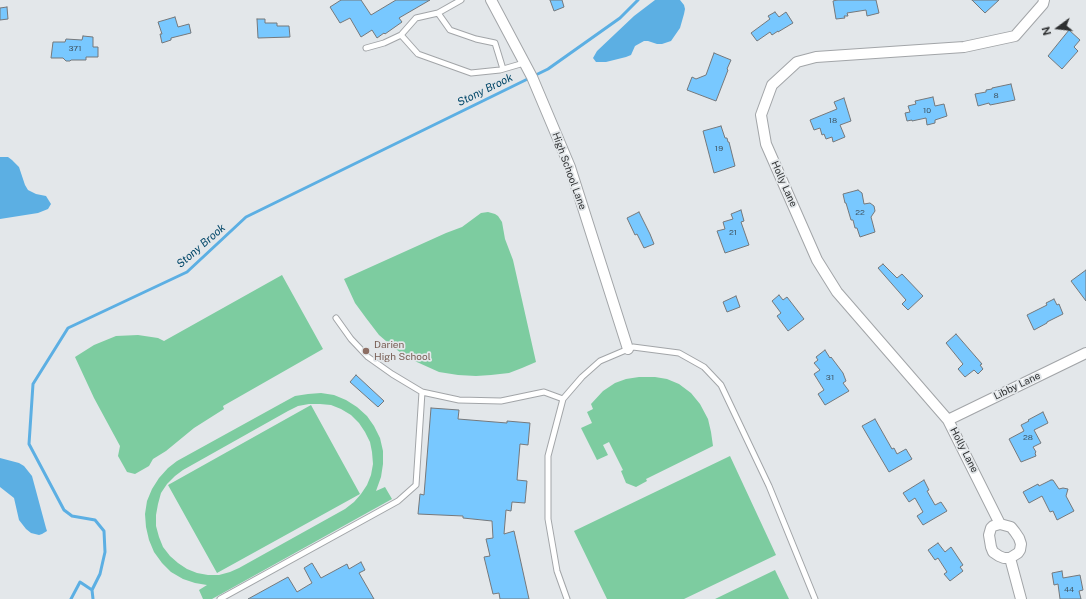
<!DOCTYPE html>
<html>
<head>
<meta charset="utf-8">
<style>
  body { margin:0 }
  #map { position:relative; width:1086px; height:599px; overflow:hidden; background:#e3e7ea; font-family:"Public Sans",sans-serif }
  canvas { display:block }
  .north { position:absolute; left:1038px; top:8px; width:40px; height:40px; -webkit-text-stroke:3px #e3e7ea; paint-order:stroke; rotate:255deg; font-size:11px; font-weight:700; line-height:16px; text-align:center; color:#2e3031 }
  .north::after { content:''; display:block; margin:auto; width:14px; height:18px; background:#2e3031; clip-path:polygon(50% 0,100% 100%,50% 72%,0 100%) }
</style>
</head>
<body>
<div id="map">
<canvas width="1086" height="599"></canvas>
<div class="north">N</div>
</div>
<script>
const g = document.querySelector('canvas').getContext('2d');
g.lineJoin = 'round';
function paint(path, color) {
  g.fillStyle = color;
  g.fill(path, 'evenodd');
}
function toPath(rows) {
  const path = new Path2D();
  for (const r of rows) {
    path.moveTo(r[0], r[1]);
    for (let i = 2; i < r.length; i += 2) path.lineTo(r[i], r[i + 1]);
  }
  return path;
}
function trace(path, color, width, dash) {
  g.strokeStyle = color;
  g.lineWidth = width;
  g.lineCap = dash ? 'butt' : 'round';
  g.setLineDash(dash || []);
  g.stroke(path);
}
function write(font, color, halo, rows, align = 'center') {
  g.font = font + ' "Public Sans",sans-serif';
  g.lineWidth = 3.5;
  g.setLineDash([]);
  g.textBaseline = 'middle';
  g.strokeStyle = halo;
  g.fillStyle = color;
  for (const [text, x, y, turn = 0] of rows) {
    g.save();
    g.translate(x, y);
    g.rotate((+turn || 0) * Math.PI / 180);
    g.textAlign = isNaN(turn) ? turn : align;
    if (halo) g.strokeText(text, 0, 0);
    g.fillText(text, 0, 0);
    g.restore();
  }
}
const green = toPath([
  [488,212,495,214,498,216,502,222,505,239,513,260,536,362,522,368,509,373,491,375,476,376,458,375,439,372,408,358,393,347,379,335,366,318,355,303,344,279,446,233,462,227,481,213],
  [282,275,323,349,223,406,224,409,194,428,166,451,153,459,149,466,135,474,127,472,118,456,120,446,94,398,75,357,94,345,116,336,138,335,158,338,164,341],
  [639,377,655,377,667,379,679,384,691,393,700,404,708,419,711,432,713,446,646,479,647,481,636,487,626,483,621,471,623,470,609,442,603,445,608,455,597,460,581,428,592,423,587,412,593,409,591,404,603,391,615,383,626,379],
  [321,393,334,395,346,400,357,407,367,416,374,426,380,438,383,451,383,464,381,477,376,491,385,487,392,499,212,599,203,599,199,590,207,585,195,583,183,579,171,572,162,563,154,552,149,540,146,527,145,514,147,501,152,489,159,478,168,468,177,461,284,402,295,396,308,394],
  [309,404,320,404,331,405,341,409,351,415,359,423,365,432,370,442,372,452,373,464,371,475,367,485,361,494,354,502,345,509,239,568,230,572,219,575,208,575,197,573,187,569,178,563,170,556,163,547,159,537,156,526,156,515,158,504,161,493,167,484,175,476,183,470,288,411,298,406],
  [311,405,360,494,217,573,168,485],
  [730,456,776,555,684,599,607,599,574,531],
  [775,570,789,599,715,599]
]);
const water = toPath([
  [655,0,680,0,684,5,685,9,684,14,680,28,671,41,662,44,657,44,648,41,644,41,635,46,631,55,626,57,606,62,596,62,593,58,597,51,634,16],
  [0,157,8,157,12,160,19,167,25,185,28,190,36,194,46,196,51,204,48,209,38,213,0,219],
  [0,458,19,463,24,466,32,476,46,528,47,531,42,534,39,535,31,533,26,529,19,520,14,498,0,487]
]);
const stream = toPath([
  [92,590,100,574,105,552,104,531,95,520,72,516,64,510,29,444,33,384,68,328,187,272,246,217,548,69,620,18,638,0],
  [92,590,93,599],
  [71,599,80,582,92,590]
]);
const building = toPath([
  [341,0,361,0,371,15,396,0,430,0,399,18,402,22,385,34,384,33,377,38,372,30,361,37,350,18,340,23,330,7,341,0],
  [550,0,562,0,564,7,554,11,550,0],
  [837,0,876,0,879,13,867,16,866,10,847,13,848,16,844,16,845,18,836,19,833,1,837,0],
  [972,0,999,0,985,13,972,0],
  [7,7,8,19,0,20,0,8,7,7],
  [775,12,779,17,786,12,793,23,778,32,778,31,772,35,770,32,757,41,751,33,770,19,768,16,775,12],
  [175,17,178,27,189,24,191,33,171,38,171,40,162,43,160,34,162,34,158,22,175,17],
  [257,19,265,19,265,23,277,23,277,26,289,26,290,37,258,38,257,19],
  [1069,30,1080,40,1074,47,1078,51,1062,69,1048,56,1069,30],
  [83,36,93,37,93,47,98,47,98,57,86,57,86,60,71,60,70,61,66,61,63,58,51,58,53,42,65,42,66,39,82,40,83,36],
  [714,53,731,60,727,69,728,70,716,101,687,90,692,77,696,79,706,75,714,53],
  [1011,84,1015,100,990,105,989,103,978,106,975,94,986,92,986,90,992,89,992,88,1011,84],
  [933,97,935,106,944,104,947,116,935,120,935,123,927,125,926,118,912,121,912,120,907,121,905,113,910,112,908,106,916,104,915,101,933,97],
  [844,98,851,121,840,125,845,137,833,142,832,137,826,139,824,134,822,135,820,128,814,130,810,120,837,109,834,102,844,98],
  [721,126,725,138,727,138,728,142,729,142,735,166,714,173,703,131,721,126],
  [858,190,862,193,864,204,870,203,874,206,875,211,871,217,875,232,860,237,857,228,855,228,853,220,851,220,846,203,845,203,843,194,858,190],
  [741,210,744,221,741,222,749,245,725,253,717,231,725,229,723,222,733,219,731,214,741,210],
  [639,212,650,234,654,244,644,248,637,234,635,235,627,218,639,212],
  [883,264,897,278,902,274,923,296,908,310,902,304,906,300,878,268,883,264],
  [1086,270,1086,301,1071,281,1086,270],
  [779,295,783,300,787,297,804,319,788,331,777,316,781,313,772,301,779,295],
  [736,296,740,307,727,312,723,302,736,296],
  [1054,299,1057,305,1059,304,1063,314,1047,322,1047,323,1034,330,1027,315,1047,305,1046,303,1054,299],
  [956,334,982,364,980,365,983,369,978,374,974,370,965,377,958,369,963,364,946,343,956,334],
  [825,350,830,358,831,357,843,373,846,381,843,383,849,391,825,405,818,394,824,390,814,374,820,370,814,363,818,360,816,357,825,350],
  [356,375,384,401,378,407,350,382,356,375],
  [431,408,459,410,458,419,507,423,507,421,530,423,528,445,520,444,517,480,527,481,525,503,512,502,511,511,506,510,504,534,514,531,529,599,500,599,499,593,493,594,484,557,490,556,486,539,493,538,492,521,463,518,463,516,418,514,420,494,424,495,431,408],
  [1043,412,1048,423,1034,430,1041,443,1033,447,1036,452,1035,453,1036,456,1021,462,1009,439,1024,431,1021,425,1029,421,1028,420,1043,412],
  [875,419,892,449,894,448,897,454,906,449,912,459,889,472,862,426,875,419],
  [924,480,929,490,927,491,935,505,941,502,947,511,923,525,917,516,923,512,915,498,909,502,903,493,924,480],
  [1051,480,1053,480,1059,489,1063,488,1068,489,1066,496,1074,511,1057,520,1053,511,1050,512,1042,496,1029,503,1023,492,1038,484,1039,486,1051,480],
  [938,543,945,552,951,547,963,565,960,567,963,571,950,581,944,574,947,572,938,558,935,560,928,550,938,543],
  [361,562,365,570,359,573,374,599,248,599,288,577,297,592,312,583,304,568,312,563,321,578,347,564,349,569,361,562],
  [1062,571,1063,578,1080,575,1083,590,1079,591,1081,599,1060,599,1058,584,1054,585,1052,573,1062,571]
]);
const lane = toPath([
  [438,13,450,30,476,39,495,43,503,69],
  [401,35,418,54,471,73,500,70,524,63],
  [366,48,384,43,401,35,416,18,438,13,461,0],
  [336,318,351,339,368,357,392,374,422,392,459,400,501,401,544,392,563,399],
  [220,599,398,501,416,485,422,392],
  [567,599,557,571,548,519,548,456,563,399,582,377,600,361,633,347,679,353,704,367,721,385,769,486,815,599]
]);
const street = toPath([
  [491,0,532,77,570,167,628,349],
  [948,420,1086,353],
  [1000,524,993,526,991,528,989,535,991,547,993,552,999,556,1004,558,1010,558,1018,553,1020,550,1021,544,1019,538,1015,532,1011,527,1000,524,948,420,837,292,817,260,766,144,761,115,772,85,797,62,816,57,964,47,1015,36,1043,4,1044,0],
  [1010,558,1021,599]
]);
const markers = [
  [366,351,4,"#8d6e63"]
];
const numberNames = [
  ["371",75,49],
  ["8",996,96],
  ["10",927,111],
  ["18",833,121],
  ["19",719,149],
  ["22",860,213],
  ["21",733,233],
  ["31",830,378],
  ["28",1028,438],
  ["44",1069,590]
];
const streetNames = [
  ["High School Lane",569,171,70],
  ["Holly Lane",784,184,66],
  ["Libby Lane",1017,386,-26],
  ["Holly Lane",964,450,63]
];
const educationNames = [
  ["Darien",374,345],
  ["High School",374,357]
];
const waterNames = [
  ["Stony Brook",485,90,-26],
  ["Stony Brook",201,246,-41]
];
paint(green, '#7dcca0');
paint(water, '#5cafe3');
trace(stream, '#5cafe3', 3);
paint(building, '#78c8ff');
trace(building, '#75787b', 1);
trace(lane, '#a2a5a8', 7);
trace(street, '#a2a5a8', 12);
trace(lane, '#fff', 5);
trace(street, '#fff', 10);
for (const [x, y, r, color] of markers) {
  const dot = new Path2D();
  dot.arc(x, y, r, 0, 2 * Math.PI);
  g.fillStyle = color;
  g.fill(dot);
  trace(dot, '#e3e7ea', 1.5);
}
write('8px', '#405664', null, numberNames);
write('10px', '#2e3031', '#e3e7ea', streetNames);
write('10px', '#785e54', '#e3e7ea', educationNames, 'left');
write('italic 11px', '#004668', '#e3e7ea', waterNames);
</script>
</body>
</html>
